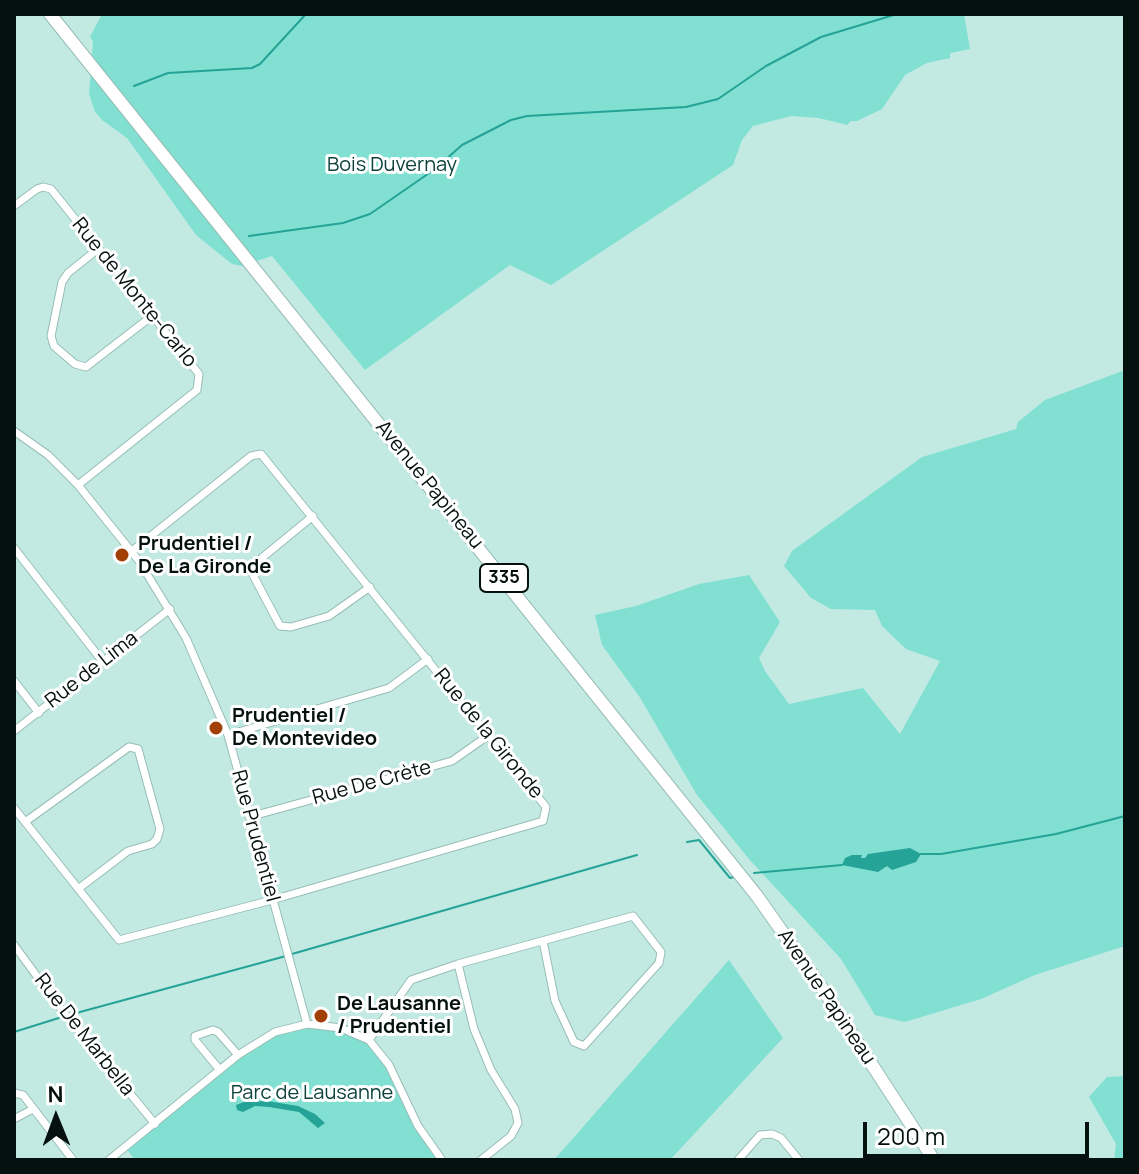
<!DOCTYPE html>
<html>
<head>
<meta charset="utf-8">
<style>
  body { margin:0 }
  #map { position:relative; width:1139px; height:1174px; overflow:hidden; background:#c2eae3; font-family:Manrope,sans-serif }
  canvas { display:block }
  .frame { position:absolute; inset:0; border:16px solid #04110f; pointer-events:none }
  .north { position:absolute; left:16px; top:1078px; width:80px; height:80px; -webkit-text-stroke:6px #fff; paint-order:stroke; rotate:359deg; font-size:22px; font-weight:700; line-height:32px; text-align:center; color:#04110f }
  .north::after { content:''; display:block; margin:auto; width:28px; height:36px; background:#04110f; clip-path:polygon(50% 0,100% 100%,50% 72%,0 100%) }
  .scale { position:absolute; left:863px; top:1122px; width:226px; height:36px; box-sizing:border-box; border:4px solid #04110f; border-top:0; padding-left:10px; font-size:24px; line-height:28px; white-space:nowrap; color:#04110f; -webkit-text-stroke:6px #fff; paint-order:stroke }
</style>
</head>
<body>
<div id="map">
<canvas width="1139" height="1174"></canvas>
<div class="frame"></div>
<div class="north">N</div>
<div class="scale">200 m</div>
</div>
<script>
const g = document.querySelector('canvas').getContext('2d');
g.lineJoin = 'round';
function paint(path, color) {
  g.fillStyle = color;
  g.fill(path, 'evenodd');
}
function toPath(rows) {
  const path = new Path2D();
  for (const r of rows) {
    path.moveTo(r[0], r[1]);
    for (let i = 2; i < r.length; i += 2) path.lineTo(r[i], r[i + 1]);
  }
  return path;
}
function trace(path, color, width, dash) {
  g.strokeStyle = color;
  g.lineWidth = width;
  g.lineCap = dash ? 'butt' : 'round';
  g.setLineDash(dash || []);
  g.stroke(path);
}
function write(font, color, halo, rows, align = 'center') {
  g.font = font + ' Manrope,sans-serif';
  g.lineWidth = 6;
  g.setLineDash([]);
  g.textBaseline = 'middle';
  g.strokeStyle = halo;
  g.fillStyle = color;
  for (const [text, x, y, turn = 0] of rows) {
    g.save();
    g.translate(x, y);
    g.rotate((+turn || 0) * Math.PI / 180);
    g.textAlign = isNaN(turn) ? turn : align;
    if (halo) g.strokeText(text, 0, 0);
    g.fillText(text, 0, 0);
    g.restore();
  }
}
const green = toPath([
  [102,14,964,14,970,49,950,53,950,58,927,63,905,75,882,109,857,121,851,121,847,125,819,118,791,116,753,126,742,140,733,165,551,285,510,265,365,370,272,256,242,266,232,264,196,235,127,138,102,120,95,112,89,94,93,41,90,37],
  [1125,370,1125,946,1035,975,981,999,905,1022,875,1015,841,959,749,859,697,795,639,696,602,645,595,615,636,606,699,584,749,575,780,622,759,658,765,671,789,704,863,688,900,734,940,661,906,649,882,626,875,610,831,609,811,598,784,566,792,551,922,457,1016,429,1018,422,1045,400],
  [729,960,783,1038,670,1160,554,1160],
  [291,1026,341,1028,369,1040,389,1065,418,1126,442,1160,135,1160,125,1147,219,1069],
  [1125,1076,1125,1160,1114,1160,1116,1144,1089,1097,1107,1077]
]);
const water = toPath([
  [910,848,921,854,916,862,892,870,887,866,878,872,842,865,845,858,852,855,862,855,861,858,865,858,868,854],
  [267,1101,298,1106,315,1114,325,1123,318,1128,299,1112,269,1107,255,1106,243,1112,237,1110,236,1105,244,1102]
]);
const stream = toPath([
  [1097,14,1098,14],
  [134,86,168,73,252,68,260,64,306,14],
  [249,236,343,223,370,214,435,169,462,145,511,120,527,116,686,107,718,99,766,66,821,37,897,14],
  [687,842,699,840,730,878,734,877],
  [921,854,941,854,1056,834,1125,816],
  [754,873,842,865],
  [292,954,637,855],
  [69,1015,286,956],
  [14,1032,62,1017]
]);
const minor = toPath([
  [14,206,37,189,43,187,51,189,199,374,197,390,78,485],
  [98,249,68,273,62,282,51,336,54,346,75,364,86,367,152,316],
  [14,431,48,455,78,485,139,561,186,638,228,735,307,1024],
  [313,516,252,566,253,575,280,626,291,627,329,616,370,587],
  [14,548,103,662],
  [14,681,39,713],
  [14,731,170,609],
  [228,735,389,688,428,659],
  [14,808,119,940,272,900,543,821,546,807,261,454,251,456,132,551],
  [249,817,452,761,489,735],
  [25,822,129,747,138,749,160,829,157,839,152,844,128,851,78,889],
  [14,945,61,1009,155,1124],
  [458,964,474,1029,491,1070,515,1109,518,1123,511,1136,481,1160],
  [369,1040,411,980,458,964,633,916,661,952,659,963,584,1046,574,1042,555,1001,543,941],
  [219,1069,195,1040,195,1036,213,1030,218,1032,238,1055],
  [14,1093,23,1095,73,1160],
  [14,1119,33,1109],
  [109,1160,238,1055,275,1032,307,1024,341,1028,369,1040,389,1065,418,1126,442,1160],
  [738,1160,760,1135,772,1134,781,1138,799,1160]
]);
const trunk = toPath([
  [50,14,757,896,824,991,934,1160]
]);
const markers = [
  [122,555,8,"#a23f05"],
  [216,728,8,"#a23f05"],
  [321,1016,8,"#a23f05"]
];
const shields = [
  [504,578,48]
];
const shieldNames = [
  ["335",504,578]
];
const parkNames = [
  ["Bois Duvernay",392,165],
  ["Parc de Lausanne",312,1093]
];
const streetNames = [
  ["Rue de Monte-Carlo",134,293,51],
  ["Avenue Papineau",429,485,51],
  ["Rue de Lima",92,670,-38],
  ["Rue de la Gironde",488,734,51],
  ["Rue De Crète",372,783,-15],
  ["Rue Prudentiel",255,836,75],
  ["Avenue Papineau",826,997,56],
  ["Rue De Marbella",84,1035,52]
];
const poiNames = [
  ["Prudentiel /",138,544],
  ["De La Gironde",138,567],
  ["Prudentiel /",232,716],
  ["De Montevideo",232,739],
  ["De Lausanne",337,1004],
  ["/ Prudentiel",337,1027]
];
paint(green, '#81e0d2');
paint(water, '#24a396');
trace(stream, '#24a396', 2);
trace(minor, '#97bdb6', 9);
trace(trunk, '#97bdb6', 14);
trace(minor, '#fff', 7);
trace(trunk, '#fff', 12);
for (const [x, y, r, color] of markers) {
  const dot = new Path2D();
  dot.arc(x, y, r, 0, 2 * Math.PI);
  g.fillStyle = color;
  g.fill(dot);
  trace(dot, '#fff', 3);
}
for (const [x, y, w] of shields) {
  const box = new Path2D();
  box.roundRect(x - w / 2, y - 14, w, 28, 6);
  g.fillStyle = '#fff';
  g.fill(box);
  trace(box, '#04110f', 2);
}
write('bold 18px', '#04110f', null, shieldNames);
write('20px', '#0d433c', '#fff', parkNames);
write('20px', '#04110f', '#fff', streetNames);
write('bold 20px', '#04110f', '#fff', poiNames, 'left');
</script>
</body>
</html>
